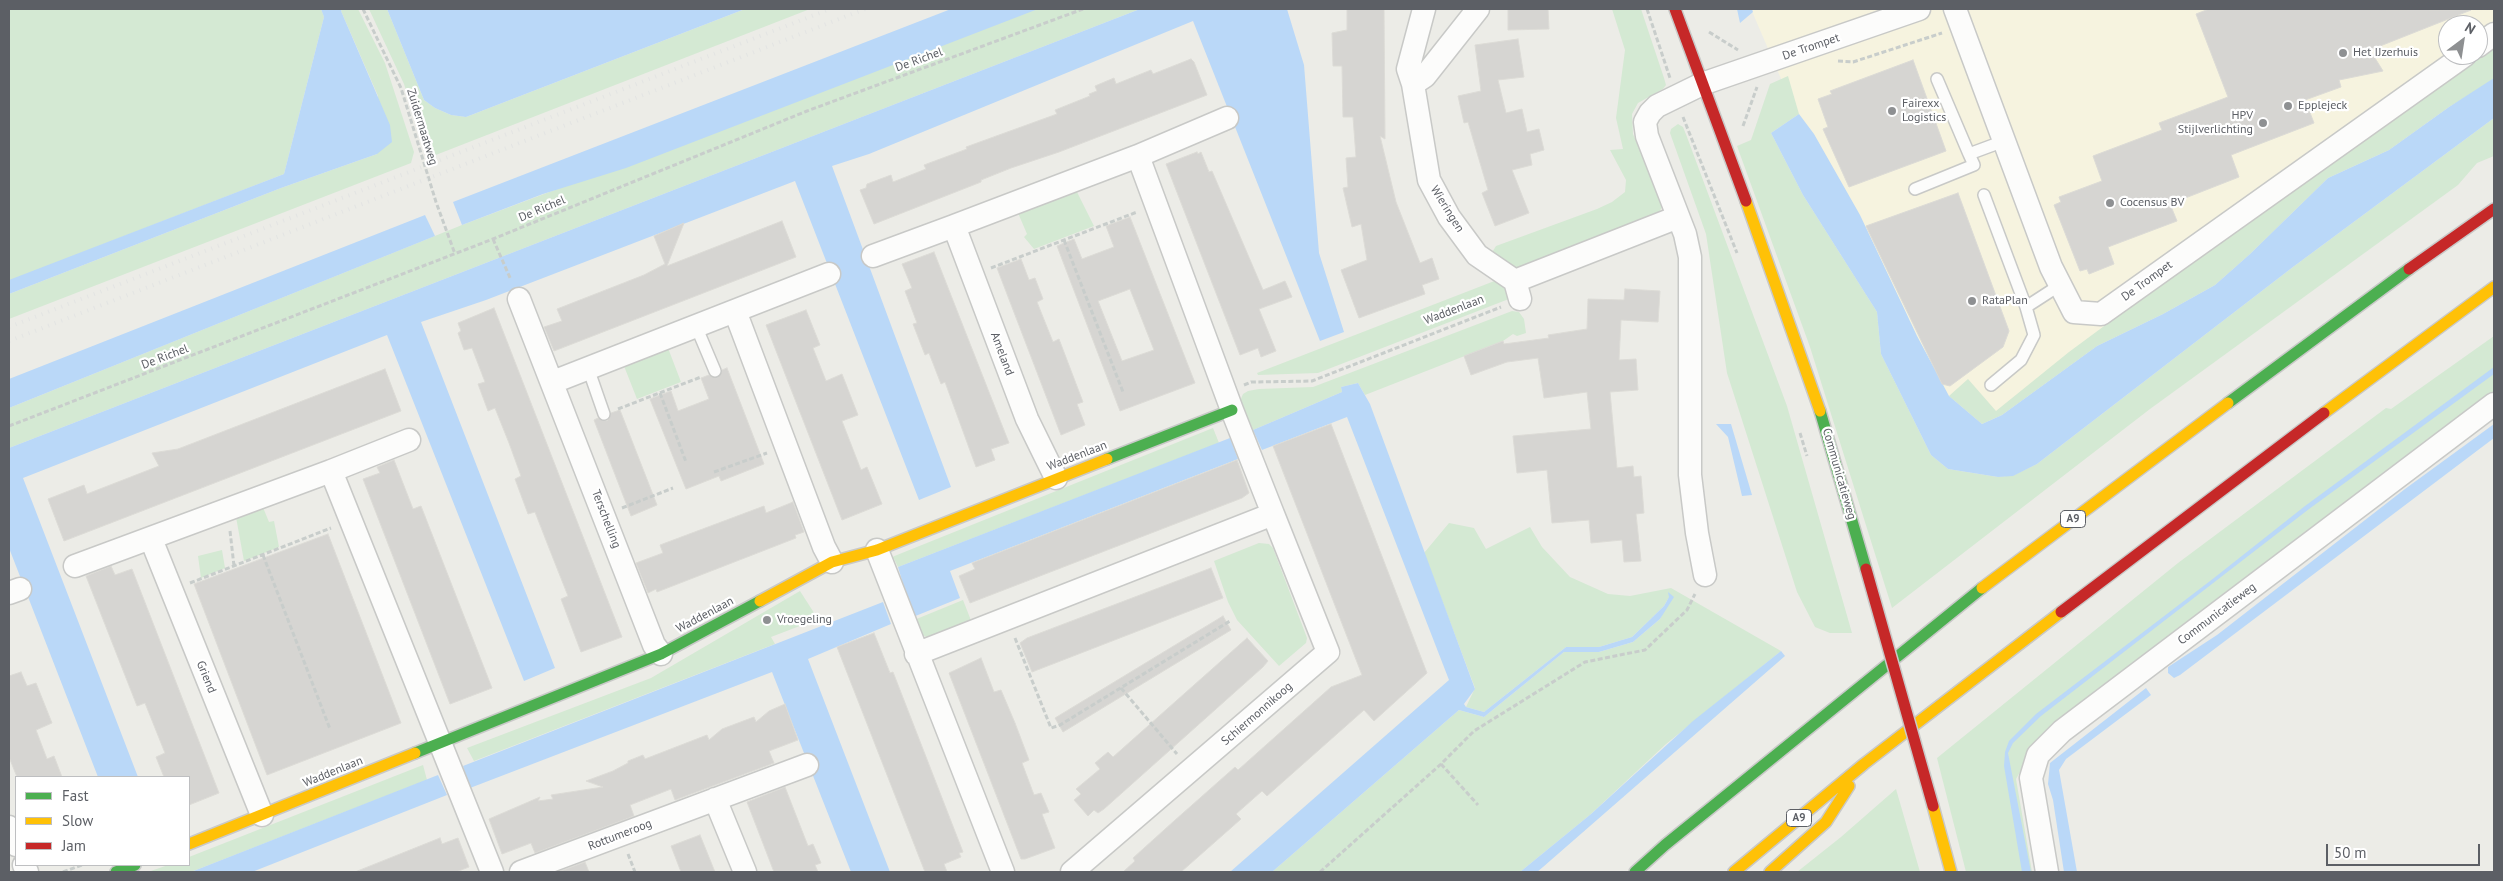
<!DOCTYPE html>
<html>
<head>
<meta charset="utf-8">
<style>
  body { margin:0 }
  #map { position:relative; width:2503px; height:881px; overflow:hidden; background:#ecece7; font-family:"PT Sans",sans-serif }
  canvas { display:block }
  .frame { position:absolute; inset:0; border:10px solid #5c5f65; pointer-events:none }
  .legend { position:absolute; left:15px; top:776px; width:175px; height:90px; box-sizing:border-box; background:#fff; border:1px solid #bebfc1; margin:0; padding:6px 9px; list-style:none; font-size:15px; color:#5c5f65 }
  .legend li { display:flex; align-items:center; gap:10px; height:25px }
  .legend b { width:25px; border:1px solid #bebfc1 }
  .north { position:absolute; left:2438px; top:15px; width:50px; height:50px; box-sizing:border-box; background:#fff; border:1px solid #bebfc1; border-radius:50%; rotate:31deg; font-size:14px; font-weight:700; line-height:20px; text-align:center; color:#5c5f65 }
  .north::after { content:''; display:block; margin:auto; width:18px; height:22px; background:#8e9092; clip-path:polygon(50% 0,100% 100%,50% 72%,0 100%) }
  .scale { position:absolute; left:2326px; top:844px; width:154px; height:22px; box-sizing:border-box; border:2px solid #5c5f65; border-top:0; padding-left:6px; font-size:15px; line-height:18px; white-space:nowrap; color:#5c5f65; -webkit-text-stroke:4px #fff; paint-order:stroke }
</style>
</head>
<body>
<div id="map">
<canvas width="2503" height="881"></canvas>
<div class="frame"></div>
<ul class="legend">
<li><b style="height:6px;background:#4caf50"></b>Fast</li>
<li><b style="height:6px;background:#ffc107"></b>Slow</li>
<li><b style="height:6px;background:#c62828"></b>Jam</li>
</ul>
<div class="north">N</div>
<div class="scale">50 m</div>
</div>
<script>
const g = document.querySelector('canvas').getContext('2d');
g.lineJoin = 'round';
function paint(path, color) {
  g.fillStyle = color;
  g.fill(path, 'evenodd');
}
function toPath(rows) {
  const path = new Path2D();
  for (const r of rows) {
    path.moveTo(r[0], r[1]);
    for (let i = 2; i < r.length; i += 2) path.lineTo(r[i], r[i + 1]);
  }
  return path;
}
function trace(path, color, width, dash) {
  g.strokeStyle = color;
  g.lineWidth = width;
  g.lineCap = dash ? 'butt' : 'round';
  g.setLineDash(dash || []);
  g.stroke(path);
}
function write(font, color, halo, rows, align = 'center') {
  g.font = font + ' "PT Sans",sans-serif';
  g.lineWidth = 4.5;
  g.setLineDash([]);
  g.textBaseline = 'middle';
  g.strokeStyle = halo;
  g.fillStyle = color;
  for (const [text, x, y, turn = 0] of rows) {
    g.save();
    g.translate(x, y);
    g.rotate((+turn || 0) * Math.PI / 180);
    g.textAlign = isNaN(turn) ? turn : align;
    if (halo) g.strokeText(text, 0, 0);
    g.fillText(text, 0, 0);
    g.restore();
  }
}
const commercial = toPath([
  [1751,9,2494,9,2494,99,2015,454,1917,395],
  [2448,25,2478,25,2478,55,2448,55]
]);
const green = toPath([
  [9,9,321,9,324,17,284,174,9,281],
  [342,9,358,9,385,63,414,152,411,163,9,319,9,294,281,188,377,154,378,96,341,11],
  [369,9,387,9,424,100,435,108,451,115,466,117,745,9,810,9,428,158,404,84],
  [1033,9,1140,9,9,448,9,408,462,225],
  [1612,9,1641,9,1664,78,1666,85,1663,89,1638,103,1632,114,1633,134,1659,196,1662,207,1657,216,1522,269,1516,268,1491,254,1496,246,1597,209,1612,202,1625,192,1626,180,1610,150,1623,149,1616,118,1625,50],
  [2494,42,2494,78,2492,81,2449,107,2389,150,2328,178,2250,254,2215,285,2163,314,2097,346,2002,415,1982,424,1949,396,1968,379,1996,411,2069,352,2303,179],
  [1788,76,1799,114,1771,133,1803,195,1877,312,1881,354,1931,455,1948,469,1998,477,2014,475,2037,464,2293,267,2494,118,2494,156,2477,163,2458,185,2150,409,1892,608,1810,347,1737,146,1751,140,1770,84],
  [1678,124,1683,127,1687,137,1787,406,1852,633,1830,633,1815,627,1797,592,1727,373,1706,234,1670,133,1671,129],
  [1075,188,1094,226,1034,249,1024,237,1027,234,1018,213],
  [1497,280,1516,287,1514,297,1318,373,1258,375,1257,373],
  [1512,311,1519,312,1524,319,1526,333,1517,336,1513,334,1503,341,1365,395,1358,383,1341,387,1342,392,1253,430,1240,401,1243,394,1248,391,1259,389,1313,387],
  [2494,336,2494,394,2032,751,2016,779,2032,872,1966,872,1937,758,2178,563,2386,408,2391,409],
  [668,348,681,382,637,399,624,366],
  [1213,428,1219,443,898,567,894,559,889,561,892,557],
  [262,505,269,522,274,521,279,547,244,561,236,517],
  [1449,523,1474,528,1486,549,1530,527,1542,547,1570,577,1608,594,1630,596,1671,588,1781,651,1666,744,1591,814,1520,872,1272,872,1459,710,1484,717,1564,652,1599,652,1633,642,1660,619,1669,597,1664,606,1632,637,1599,647,1566,647,1484,712,1466,707,1475,688,1424,553],
  [1259,543,1269,544,1273,548,1307,638,1306,643,1279,666,1237,620,1228,602,1214,561],
  [222,550,225,568,201,578,198,556],
  [800,591,818,619,771,637,775,644,474,761,467,748,651,678],
  [963,600,972,623,931,639,920,634,914,620],
  [423,765,427,780,191,872,148,872,168,865,189,865,189,857],
  [1896,789,1920,872,1797,872,1841,837]
]);
const water = toPath([
  [321,9,342,9,341,11,390,125,392,142,377,154,281,188,9,294,9,280,284,174,324,17],
  [387,9,745,9,466,117,451,115,435,108,424,100],
  [951,9,1038,9,626,168,543,194,462,225,453,202],
  [1140,9,1287,9,1304,65,1319,253,1344,332,1320,341,1193,21,869,154,832,166,951,487,919,500,795,181,486,300,421,322,555,668,524,681,387,335,23,478,138,777,98,777,9,548,9,448],
  [1737,9,1752,9,1753,12,1740,23],
  [2494,78,2494,118,2293,267,2037,464,2013,476,1998,477,1948,469,1931,455,1881,354,1877,312,1803,195,1771,133,1799,114,1814,134,1860,215,1917,336,1949,396,1982,424,2002,415,2097,346,2163,314,2215,285,2250,254,2328,178,2389,150,2449,107],
  [425,215,435,236,9,408,9,379],
  [2494,367,2494,374,2309,509,2041,716,2013,743,2008,753,2031,872,2022,872,2004,766,2005,752,2009,741,2036,714,2214,578,2305,506],
  [1358,383,1370,404,1475,689,1464,704,1466,707,1484,712,1566,647,1599,647,1632,637,1664,606,1669,597,1668,592,1674,597,1660,619,1633,642,1599,652,1564,652,1484,717,1459,710,1272,872,1230,872,1449,680,1347,417,1262,450,1253,430,1342,392,1341,387],
  [1716,424,1731,424,1752,495,1742,496,1728,437],
  [2494,424,2494,438,2180,675,2174,678,2168,673,2168,667,2217,635,2405,489],
  [1230,438,1238,459,950,571,960,598,913,617,898,567],
  [883,602,891,624,808,659,890,872,851,872,772,672,470,788,463,766],
  [1781,651,1785,656,1543,867,1537,872,1520,872,1591,814,1693,721],
  [2146,688,2151,695,2066,759,2059,770,2077,872,2064,872,2053,800,2048,784,2050,763],
  [438,775,447,795,252,872,191,872]
]);
const building = toPath([
  [1347,9,1384,9,1385,139,1380,136,1396,202,1420,263,1432,258,1439,279,1422,285,1425,294,1359,318,1341,270,1367,260,1361,224,1352,227,1343,188,1348,187,1346,158,1356,157,1353,117,1343,117,1342,66,1333,66,1332,33,1347,30,1347,9],
  [1508,9,1548,9,1549,29,1508,30,1508,9],
  [2209,9,2471,10,2370,50,2383,71,2339,80,2341,87,2305,100,2314,123,2231,155,2239,177,2170,204,2177,221,2108,247,2114,264,2089,274,2087,269,2080,271,2054,205,2061,202,2059,197,2102,181,2093,156,2162,130,2159,123,2228,97,2196,14,2209,9],
  [1518,39,1524,77,1498,80,1506,113,1522,109,1527,132,1539,129,1544,150,1530,154,1532,165,1512,170,1529,213,1495,226,1482,193,1488,190,1468,122,1464,123,1458,96,1481,91,1475,45,1518,39],
  [1191,59,1194,62,1207,95,1059,152,1011,168,981,180,981,182,874,224,860,190,866,188,867,184,891,175,893,182,926,169,924,165,967,149,966,147,1057,114,1055,110,1090,96,1089,94,1097,91,1095,86,1114,78,1116,84,1151,70,1153,74,1191,59],
  [1913,60,1946,151,1849,187,1823,129,1828,127,1818,99,1832,94,1830,91,1913,60],
  [1197,152,1198,154,1201,152,1209,172,1212,171,1263,290,1285,281,1292,297,1259,309,1276,351,1261,357,1258,348,1240,355,1166,164,1197,152],
  [1958,193,2009,331,2003,347,1950,386,1942,384,1866,226,1958,193],
  [1130,217,1195,383,1120,411,1057,246,1074,239,1082,259,1114,247,1106,226,1130,217],
  [1130,289,1154,350,1122,361,1098,301,1130,289],
  [782,221,796,257,554,351,544,327,562,321,557,309,644,275,665,264,654,236,684,223,667,266,782,221],
  [934,252,1009,443,991,449,995,460,976,467,945,382,941,384,929,353,925,355,913,324,917,323,905,291,912,288,902,264,934,252],
  [1021,259,1029,280,1035,278,1043,299,1037,302,1053,342,1059,339,1083,402,1077,404,1085,425,1061,435,997,268,1021,259],
  [1625,289,1660,291,1658,322,1621,320,1619,360,1636,359,1638,390,1610,392,1617,468,1633,466,1634,477,1641,476,1644,513,1636,514,1641,561,1624,562,1622,540,1591,543,1589,520,1552,523,1547,470,1517,473,1513,436,1591,429,1587,392,1544,398,1538,358,1507,362,1471,375,1464,356,1503,341,1504,344,1549,338,1548,335,1587,329,1588,299,1624,300,1625,289],
  [494,308,622,637,581,652,561,599,568,596,549,548,535,512,528,514,515,479,521,476,509,443,495,408,488,411,478,384,485,382,472,348,464,350,458,333,461,331,458,323,494,308],
  [806,310,820,345,813,348,826,381,842,374,858,415,842,421,861,470,867,467,882,504,842,520,766,325,806,310],
  [727,368,764,464,721,481,719,476,686,489,650,399,671,391,678,411,709,399,701,378,709,375,717,378,722,370,727,368],
  [385,369,401,411,64,541,48,499,84,485,87,494,159,466,152,453,178,449,385,369],
  [620,410,657,505,631,516,594,420,598,418,607,421,611,413,620,410],
  [1331,424,1427,673,1374,721,1364,710,1267,796,1262,791,1236,814,1241,819,1181,872,1123,872,1135,861,1133,858,1174,821,1235,767,1238,770,1331,687,1362,675,1273,446,1331,424],
  [394,460,413,509,421,506,492,688,450,704,363,479,380,473,377,467,394,460],
  [1237,460,1249,493,1242,498,970,603,959,576,975,569,972,563,1237,460],
  [793,502,804,532,795,535,796,538,657,592,656,589,648,593,636,563,663,553,660,545,764,506,766,513,793,502],
  [328,534,401,723,267,775,194,584,328,534],
  [111,566,115,575,132,569,219,793,189,805,189,777,164,777,156,757,165,753,145,703,137,706,86,576,111,566],
  [1211,568,1223,598,1032,672,1020,643,1027,638,1211,568],
  [1223,616,1231,630,1063,732,1055,718,1223,616],
  [874,633,890,673,893,672,963,852,959,853,961,857,944,864,947,872,925,872,837,647,874,633],
  [1247,638,1268,661,1263,667,1104,809,1098,813,1094,810,1088,816,1074,800,1081,794,1076,789,1100,769,1095,763,1108,752,1113,757,1247,638],
  [981,658,994,692,1001,690,1015,723,1029,760,1022,763,1034,795,1041,793,1049,812,1042,814,1055,848,1025,859,1021,859,949,673,981,658],
  [21,672,27,686,36,683,52,723,36,730,47,759,54,756,62,777,17,777,9,757,9,676,21,672],
  [785,704,798,740,769,751,774,763,675,800,671,789,630,805,634,816,535,853,531,843,502,854,489,819,540,797,538,801,553,799,551,795,603,787,586,781,613,771,628,763,628,761,643,755,645,759,707,735,709,740,722,729,754,717,756,722,769,711,785,704],
  [785,787,808,846,813,844,821,863,815,865,818,872,774,872,747,802,785,787],
  [700,835,715,872,681,872,671,846,700,835],
  [440,838,442,844,458,838,469,867,456,872,355,872,440,838],
  [585,862,589,872,558,872,585,862]
]);
const path = toPath([
  [363,9,401,88,436,202,455,254],
  [1647,9,1670,78],
  [1709,32,1738,50],
  [1838,61,1853,62,1942,33],
  [1683,117,1737,253],
  [1743,126,1757,87],
  [493,239,511,280],
  [1064,240,1123,392],
  [991,268,1137,212],
  [1244,385,1251,382,1312,381,1501,307],
  [660,393,686,462],
  [618,409,701,377],
  [9,426,493,239,807,111,1083,9],
  [1800,433,1807,456],
  [714,472,767,453],
  [622,508,673,488],
  [230,531,234,566],
  [263,555,330,729],
  [190,583,331,528],
  [1015,638,1051,728,1060,725,1230,621],
  [1121,688,1177,754],
  [1441,764,1478,805],
  [628,854,635,872],
  [63,872,82,865],
  [1320,872,1441,764,1474,731,1585,662,1645,650,1687,610,1695,594]
]);
const lane = toPath([
  [1937,79,1969,154,2004,141],
  [1915,189,1974,165,1969,154],
  [1984,195,2026,307,2034,335,2021,360,1991,385],
  [2026,307,2060,285],
  [696,326,715,371],
  [588,368,604,414]
]);
const street = toPath([
  [1424,9,1408,69,1413,84,1429,180,1449,217,1477,255,1515,281,1520,299],
  [1955,9,2051,267,2074,312,2101,314,2465,55],
  [2478,46,2494,34],
  [1413,84,1425,76,1478,9],
  [873,256,954,226],
  [1515,281,1678,217],
  [519,299,654,645,661,654],
  [735,311,824,547,832,562],
  [553,382,829,274],
  [331,471,492,872],
  [1056,478,1027,419,954,226,1138,156],
  [151,539,262,815],
  [877,550,1003,872],
  [75,566,331,471,409,440],
  [1705,575,1697,533,1690,475,1690,257,1685,234,1647,136,1645,122,1650,113,1657,106,1702,84,1919,9],
  [9,593,20,589],
  [916,654,1273,514,1232,410,1138,156,1227,118],
  [715,799,745,872],
  [9,827,16,845],
  [24,865,27,872],
  [521,872,807,765],
  [1072,872,1328,652,1273,514],
  [2047,872,2031,778,2038,755,2062,731,2494,404]
]);
const fast = toPath([
  [2228,403,2409,269],
  [1820,411,1866,569],
  [1107,459,1232,410],
  [415,753,661,654,760,601],
  [116,872,135,865],
  [1635,872,1665,845,1982,588]
]);
const slow = toPath([
  [1746,201,1820,411],
  [2324,413,2494,287],
  [1982,588,2228,403],
  [760,601,832,562,877,550,1107,459],
  [1933,806,1951,872],
  [189,844,415,753],
  [1734,872,1864,764,2061,612],
  [1770,872,1826,822,1849,786]
]);
const jam = toPath([
  [1675,9,1746,201],
  [2409,269,2494,209],
  [2061,612,2324,413]
]);
const rail = toPath([
  [9,327,830,9],
  [9,341,865,9]
]);
const jamBridge = toPath([
  [1866,569,1933,806]
]);
const markers = [
  [2343,53,5,"#8e9092"],
  [2288,106,5,"#8e9092"],
  [1892,111,5,"#8e9092"],
  [2263,123,5,"#8e9092"],
  [2110,203,5,"#8e9092"],
  [1972,301,5,"#8e9092"],
  [767,620,5,"#8e9092"]
];
const shields = [
  [2073,519,25],
  [1799,818,25]
];
const shieldNames = [
  ["A9",2073,519],
  ["A9",1799,818]
];
const streetNames = [
  ["De Trompet",1811,47,-19],
  ["De Richel",919,60,-20],
  ["Zuidermaatweg",422,127,73],
  ["De Richel",542,209,-23],
  ["Wieringen",1447,209,58],
  ["De Trompet",2147,281,-36],
  ["Waddenlaan",1454,310,-21],
  ["Ameland",1002,354,69],
  ["De Richel",165,357,-21],
  ["Waddenlaan",1077,456,-21],
  ["Communicatieweg",1839,474,74],
  ["Terschelling",606,519,69],
  ["Communicatieweg",2217,614,-37],
  ["Waddenlaan",705,615,-28],
  ["Griend",206,677,68],
  ["Schiermonnikoog",1257,714,-41],
  ["Waddenlaan",333,772,-22],
  ["Rottumeroog",620,835,-21]
];
const poiNames = [
  ["Het IJzerhuis",2353,53],
  ["Fairexx",1902,104],
  ["Logistics",1902,118],
  ["Epplejeck",2298,106],
  ["HPV",2253,116,"right"],
  ["Stijlverlichting",2253,130,"right"],
  ["Cocensus BV",2120,203],
  ["RataPlan",1982,301],
  ["Vroegeling",777,620]
];
paint(commercial, '#f6f3df');
paint(green, '#d4e9d3');
paint(water, '#bad8f8');
paint(building, '#d6d5d2');
trace(building, '#dcdbd6', 1);
trace(lane, '#c8c9c7', 14);
trace(street, '#c8c9c7', 25);
trace(fast, '#c9c9c8', 14);
trace(slow, '#c9c9c8', 14);
trace(jam, '#c9c9c8', 14);
trace(path, '#c8cdcb', 3, [5, 2.5]);
trace(lane, '#fcfcfb', 11);
trace(street, '#fcfcfb', 22);
trace(fast, '#4caf50', 11);
trace(slow, '#ffc107', 11);
trace(jam, '#c62828', 11);
trace(rail, '#e3e4e3', 4, [1, 6]);
trace(jamBridge, '#c9c9c8', 14, []);
trace(jamBridge, '#c62828', 11);
for (const [x, y, r, color] of markers) {
  const dot = new Path2D();
  dot.arc(x, y, r, 0, 2 * Math.PI);
  g.fillStyle = color;
  g.fill(dot);
  trace(dot, '#fff', 2);
}
for (const [x, y, w] of shields) {
  const box = new Path2D();
  box.roundRect(x - w / 2, y - 8.5, w, 17, 4);
  g.fillStyle = '#fff';
  g.fill(box);
  trace(box, '#5c5f65', 1);
}
write('bold 11px', '#5c5f65', null, shieldNames);
write('12px', '#5c5f65', '#fff', streetNames);
write('12px', '#5c5f65', '#fff', poiNames, 'left');
</script>
</body>
</html>
